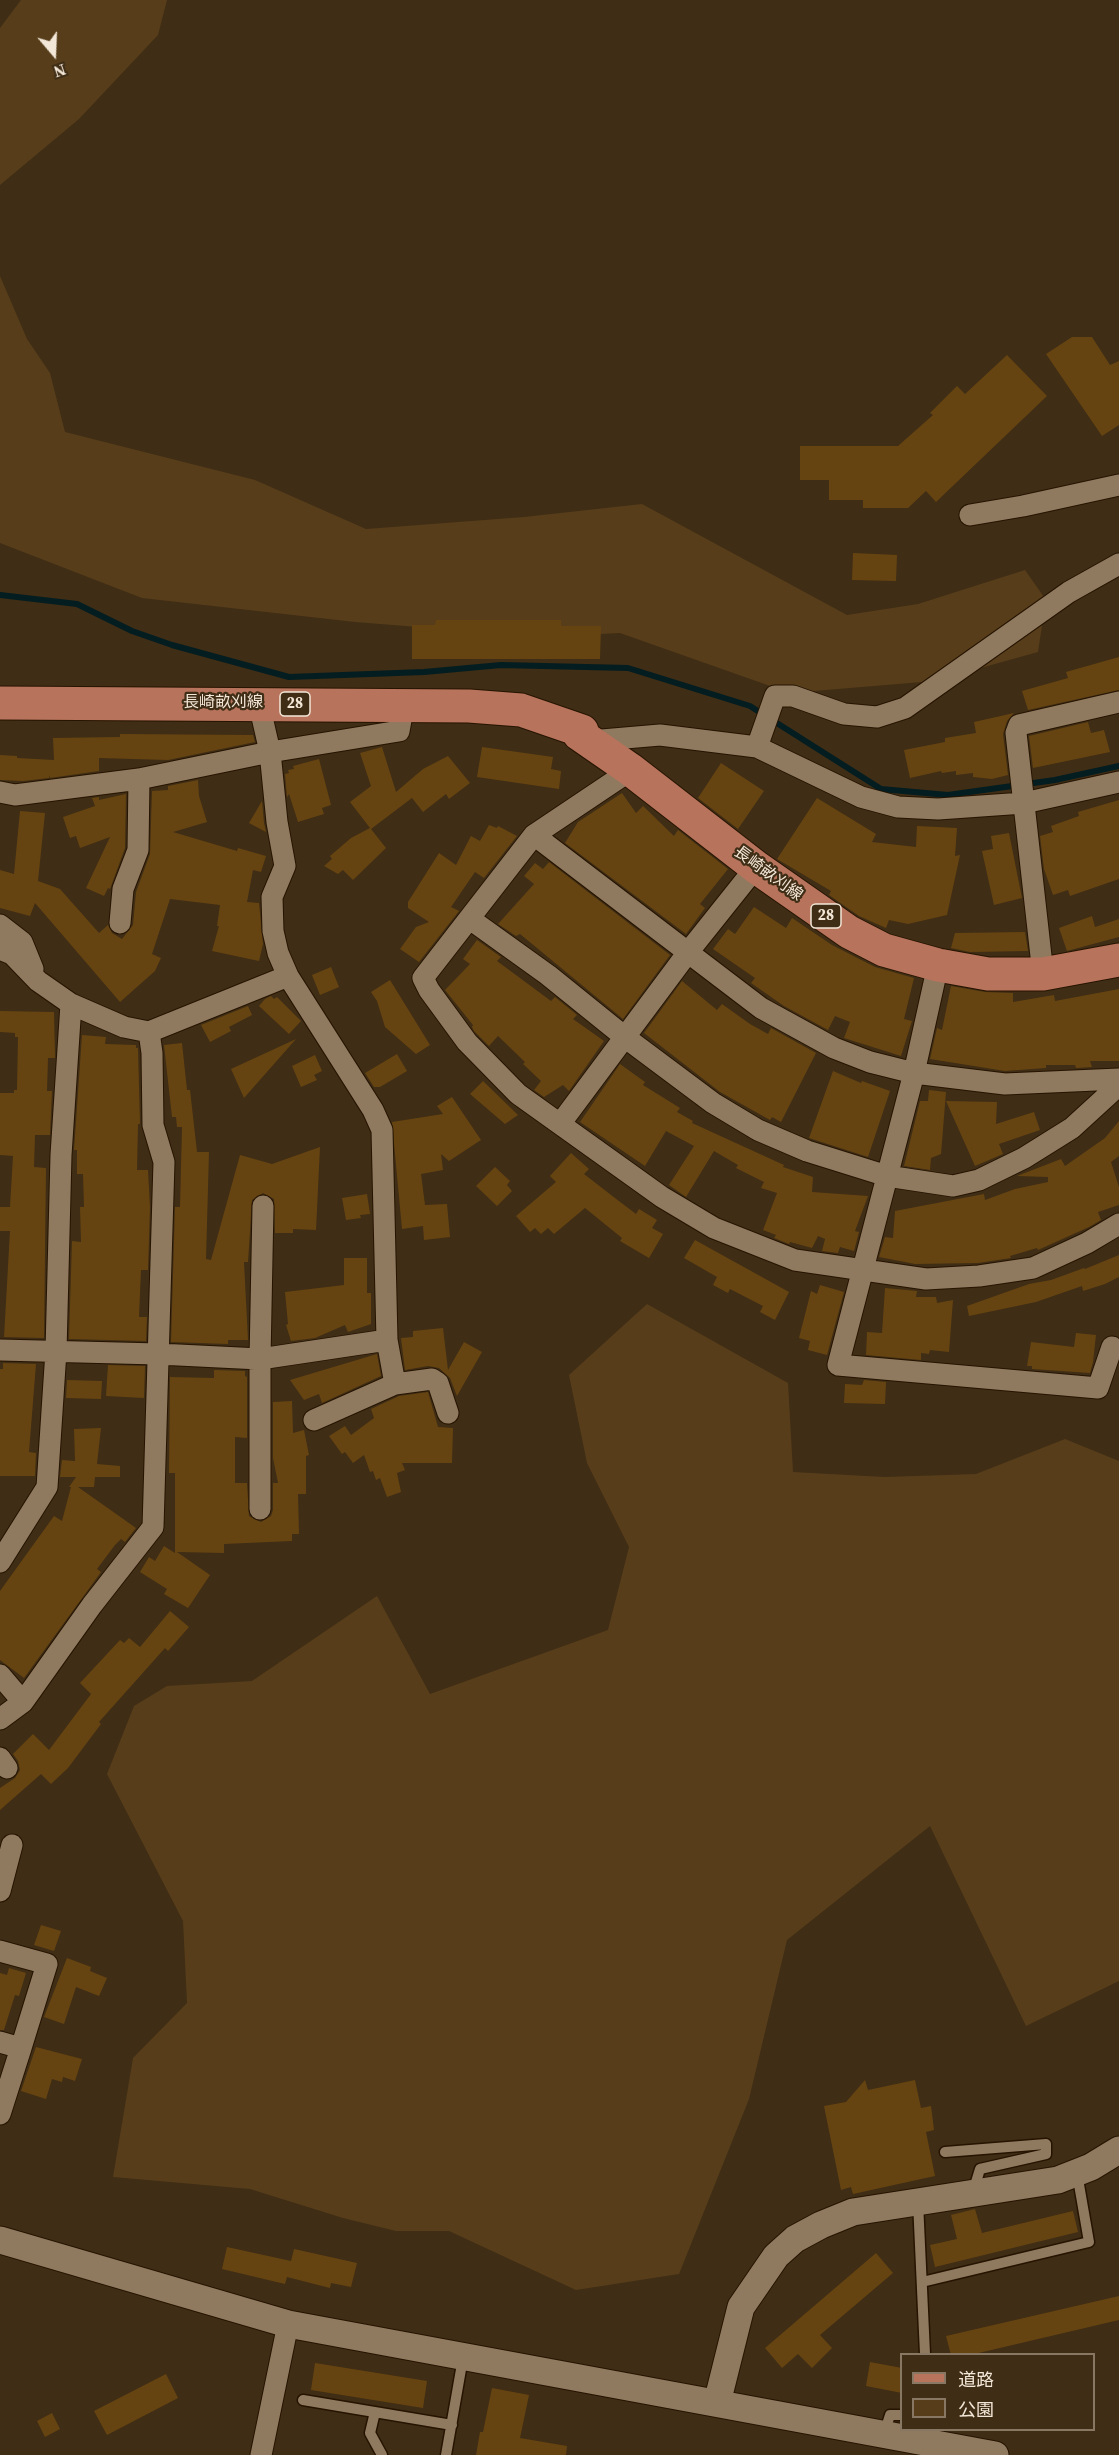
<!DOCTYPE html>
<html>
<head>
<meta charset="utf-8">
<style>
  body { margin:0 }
  #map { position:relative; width:1119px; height:2455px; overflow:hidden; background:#3f2d15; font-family:"Source Serif 4","Noto Sans JP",serif }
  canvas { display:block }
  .legend { position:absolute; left:900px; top:2353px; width:195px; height:78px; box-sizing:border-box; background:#3f2d15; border:2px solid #877763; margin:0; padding:8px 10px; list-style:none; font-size:18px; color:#f3e7d8 }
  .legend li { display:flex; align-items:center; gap:12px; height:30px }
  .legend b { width:30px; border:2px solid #877763 }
  .north { position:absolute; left:24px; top:24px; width:60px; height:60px; -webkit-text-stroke:4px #3f2d15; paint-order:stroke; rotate:161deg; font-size:16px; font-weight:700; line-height:24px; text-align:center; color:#f3e7d8 }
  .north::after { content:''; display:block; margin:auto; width:21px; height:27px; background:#f3e7d8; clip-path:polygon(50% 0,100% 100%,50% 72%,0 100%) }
</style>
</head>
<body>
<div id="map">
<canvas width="1119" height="2455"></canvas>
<ul class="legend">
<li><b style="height:8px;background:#b7735b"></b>道路</li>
<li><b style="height:16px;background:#573d1a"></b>公園</li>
</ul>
<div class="north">N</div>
</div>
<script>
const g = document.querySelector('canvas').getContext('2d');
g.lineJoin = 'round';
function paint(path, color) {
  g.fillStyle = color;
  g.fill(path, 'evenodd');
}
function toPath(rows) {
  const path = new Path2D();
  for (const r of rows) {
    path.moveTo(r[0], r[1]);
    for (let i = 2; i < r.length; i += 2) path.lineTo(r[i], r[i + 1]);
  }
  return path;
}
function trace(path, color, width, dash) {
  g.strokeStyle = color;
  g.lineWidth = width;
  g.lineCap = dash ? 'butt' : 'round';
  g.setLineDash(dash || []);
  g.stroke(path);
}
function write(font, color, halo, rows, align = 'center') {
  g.font = font + ' "Source Serif 4","Noto Sans JP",serif';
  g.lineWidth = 4.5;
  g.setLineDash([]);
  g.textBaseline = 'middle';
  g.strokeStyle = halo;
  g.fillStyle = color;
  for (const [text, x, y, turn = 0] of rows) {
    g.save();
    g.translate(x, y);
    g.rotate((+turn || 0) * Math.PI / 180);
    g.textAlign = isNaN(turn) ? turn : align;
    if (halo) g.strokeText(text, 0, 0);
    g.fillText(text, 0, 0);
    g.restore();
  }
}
const green = toPath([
  [21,0,167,0,158,35,79,119,0,185,0,28],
  [0,276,27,339,50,373,65,432,255,480,366,529,524,517,642,504,847,615,918,604,1025,570,1046,600,1038,652,934,681,790,693,620,633,544,637,355,622,142,598,0,543],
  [647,1304,788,1383,793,1472,885,1477,976,1474,1065,1439,1119,1461,1119,1981,1026,2026,930,1826,787,1940,749,2099,679,2274,576,2290,449,2231,396,2231,343,2218,250,2189,113,2177,133,2058,187,2003,183,1921,107,1774,134,1706,167,1686,252,1681,377,1596,430,1694,608,1630,629,1547,587,1463,569,1375]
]);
const stream = toPath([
  [0,595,77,604,132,631,172,645,289,677,424,672,501,665,628,668,750,706,881,789,948,795,1055,780,1119,766]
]);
const building = toPath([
  [1072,337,1092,337,1110,365,1119,361,1119,425,1102,436,1046,354],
  [1007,355,1047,396,936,502,926,491,908,508,863,508,863,500,829,500,829,480,800,480,800,446,898,446,933,415,930,413,957,386,965,394],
  [853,553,897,555,896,581,852,580],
  [436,620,561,620,561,626,601,626,600,659,412,659,412,625,435,625],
  [1119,657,1119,690,1028,710,1022,691,1068,678,1066,672],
  [1014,713,1007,721,1003,734,1008,775,992,779,973,777,973,773,956,775,956,771,942,773,941,771,910,778,904,750,945,742,945,738,976,733,974,722],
  [1088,722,1091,733,1104,730,1110,752,1033,768,1029,736],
  [120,734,253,735,255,742,168,760,99,758,99,771,50,778,49,775,49,778,23,781,0,780,0,755,17,756,17,758,54,760,53,738,120,737],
  [382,747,396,792,423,769,448,756,470,783,449,799,446,794,423,812,412,798,371,829,386,848,353,880,343,870,338,874,324,866,332,859,330,856,351,838,370,828,350,802,371,786,360,753],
  [482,747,553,757,551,769,561,771,559,789,477,777],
  [319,759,331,805,322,808,324,814,298,822,289,794,287,797,285,774,289,773,288,770,294,769,293,766],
  [721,763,764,791,738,829,698,798],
  [198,780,199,796,207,822,173,832,237,851,238,848,266,856,261,872,253,870,247,902,259,903,263,944,259,961,212,951,219,926,217,926,220,905,170,899,152,954,161,958,155,971,120,1002,35,903,30,916,0,908,0,870,14,874,20,811,45,813,38,881,60,889,99,933,108,925,112,933,122,939,133,925,136,892,150,854,152,791,168,790,168,786],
  [622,793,636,813,643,806,674,836,678,830,728,869,700,904,705,908,686,934,565,843,578,822],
  [126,794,125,848,110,889,108,888,104,896,86,888,110,837,80,848,76,836,70,838,63,817,95,806,92,798,99,797,99,800],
  [817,798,876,834,872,842,916,847,917,826,957,828,955,856,960,855,947,915,908,924,889,920,886,928,859,916,829,895,831,891,777,859],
  [1119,800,1119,879,1070,896,1068,890,1053,895,1044,869,1040,836,1053,832,1051,826,1079,816,1078,812],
  [262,801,264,823,266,832,249,823],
  [489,825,497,828,498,826,517,836,484,878,475,872,451,907,459,911,419,962,400,949,416,927,429,922,408,908,408,902,439,853,456,865,471,836,480,841],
  [1009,833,1022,898,994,905,982,851,993,849,991,836],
  [549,862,670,955,623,1019,520,934,516,936,498,924,534,884,524,876,535,863,543,869],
  [754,907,786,928,792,918,832,945,875,967,914,978,904,1019,912,1021,901,1056,844,1038,850,1022,835,1016,828,1030,784,1006,751,983,755,978,713,949,728,929,735,934],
  [1092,916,1095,927,1119,919,1119,937,1067,951,1059,928],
  [1025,932,1028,951,970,952,951,948,955,933],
  [477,940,501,957,497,961,551,1001,555,997,577,1015,573,1019,604,1041,569,1091,563,1085,544,1097,534,1090,541,1081,523,1064,525,1062,498,1036,489,1046,474,1031,472,1027,473,1025,445,990,470,964,463,959],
  [331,967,339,987,320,995,312,975],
  [390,980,430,1045,416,1054,385,1027,377,1001,371,992],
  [682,981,717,1010,722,1004,750,1024,768,1034,771,1028,816,1053,781,1122,772,1117,770,1120,720,1092,644,1033],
  [951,986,985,992,1013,993,1013,1002,1054,995,1055,1001,1119,989,1119,1061,1090,1061,1092,1067,1076,1068,1075,1065,1046,1065,1046,1068,1005,1071,930,1059,937,1028,942,1030],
  [271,996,274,999,277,997,301,1021,289,1034,259,1006,265,999],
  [248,1006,252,1015,229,1027,231,1031,210,1042,201,1025],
  [0,1011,54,1012,55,1058,48,1058,47,1091,52,1091,50,1135,35,1135,34,1167,46,1168,44,1338,4,1337,10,1231,0,1231,0,1207,10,1207,13,1156,0,1155,0,1093,14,1093,14,1090,17,1090,18,1037,15,1037,15,1033,0,1032],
  [82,1035,106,1037,105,1044,136,1045,136,1048,138,1048,140,1124,138,1124,137,1170,148,1170,150,1207,148,1270,141,1270,139,1317,147,1317,146,1341,69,1339,72,1241,81,1242,80,1207,84,1207,83,1174,77,1174,77,1150,74,1150],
  [296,1039,244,1098,231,1069],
  [182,1043,187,1090,190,1090,197,1152,209,1152,206,1259,211,1260,240,1155,272,1164,320,1147,316,1230,293,1229,293,1233,275,1233,274,1199,263,1193,252,1200,248,1262,244,1262,248,1340,228,1340,228,1344,171,1342,175,1207,180,1207,182,1127,177,1127,176,1117,172,1117,164,1045],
  [397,1054,407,1071,380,1087,374,1087,365,1073],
  [315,1055,322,1071,314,1075,317,1080,301,1087,292,1066],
  [620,1064,645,1082,643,1085,680,1108,677,1112,693,1121,692,1123,784,1165,783,1167,813,1177,812,1192,868,1196,855,1231,859,1232,854,1251,840,1247,838,1253,822,1251,825,1239,818,1236,812,1248,790,1242,789,1244,774,1238,776,1235,763,1230,777,1193,761,1188,764,1182,736,1168,738,1165,714,1151,686,1197,669,1185,694,1146,666,1131,645,1166,580,1122],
  [833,1071,861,1083,862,1081,890,1091,868,1157,809,1138],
  [483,1081,518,1115,505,1124,470,1094],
  [929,1090,946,1092,941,1154,931,1158,930,1170,904,1166,920,1101,928,1101],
  [452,1097,481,1140,449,1161,441,1154,443,1170,421,1174,425,1205,447,1204,450,1237,424,1240,423,1226,402,1229,392,1122,443,1114,437,1106],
  [946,1101,997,1102,996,1124,1034,1112,1040,1130,999,1144,1003,1154,975,1166],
  [1119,1121,1119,1156,1111,1162,1119,1187,1119,1205,1098,1212,1101,1220,1089,1227,1038,1250,1037,1248,1010,1256,1011,1258,978,1263,915,1264,879,1257,885,1237,893,1238,895,1211,984,1194,985,1200,1015,1189,1048,1182,1048,1177,1017,1176,1061,1159,1065,1166,1105,1138],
  [571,1153,589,1169,584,1174,615,1198,636,1214,639,1209,657,1220,652,1228,663,1234,649,1258,620,1241,622,1238,585,1208,554,1234,548,1228,541,1234,535,1228,530,1232,516,1216,556,1182,550,1176],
  [495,1167,510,1181,507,1185,512,1191,497,1206,476,1186],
  [367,1194,370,1214,360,1215,361,1218,346,1220,342,1198],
  [695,1240,789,1292,775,1320,760,1312,763,1306,730,1289,728,1293,713,1285,717,1277,684,1258],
  [1119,1255,1119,1277,1105,1284,1083,1291,1082,1286,1036,1302,969,1316,967,1306,1029,1284,1051,1280,1084,1268,1085,1269],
  [344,1258,367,1258,367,1293,371,1293,371,1324,348,1332,345,1325,315,1338,291,1341,286,1325,288,1324,285,1292,344,1285],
  [820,1285,844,1292,827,1355,808,1350,810,1341,799,1338,811,1291,817,1294],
  [885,1288,917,1291,916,1297,936,1297,937,1303,953,1300,949,1352,930,1350,929,1354,921,1353,921,1360,866,1355,867,1332,882,1333],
  [443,1328,448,1370,464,1342,482,1352,457,1396,450,1378,439,1368,428,1366,405,1370,401,1338,413,1337,413,1331],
  [1076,1333,1096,1335,1093,1362,1090,1373,1032,1369,1032,1366,1027,1366,1031,1342,1074,1347],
  [377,1354,381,1376,322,1403,319,1394,304,1400,290,1380],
  [3,1363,36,1364,29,1452,36,1453,35,1476,0,1476,0,1369,3,1369],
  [108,1365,145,1366,144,1398,106,1396],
  [214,1370,245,1371,245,1376,247,1377,247,1438,235,1437,235,1483,247,1483,249,1516,261,1522,271,1516,273,1510,273,1483,278,1483,273,1458,273,1402,292,1401,293,1433,304,1430,309,1455,306,1456,306,1494,298,1494,299,1534,292,1534,292,1541,224,1544,224,1553,177,1552,210,1575,188,1608,164,1594,167,1589,140,1572,149,1557,155,1561,164,1546,175,1553,175,1473,169,1473,170,1377,214,1378],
  [67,1380,102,1381,101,1399,66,1398],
  [864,1380,886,1382,885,1404,844,1403,845,1384,862,1385],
  [428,1392,438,1427,453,1428,452,1463,402,1463,405,1470,397,1473,401,1492,387,1497,380,1478,376,1480,373,1471,370,1472,364,1455,353,1463,345,1452,342,1454,329,1436,345,1426,351,1435,374,1418,371,1409,399,1396],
  [101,1428,97,1464,120,1466,120,1477,95,1477,94,1487,78,1487,136,1528,125,1542,121,1539,115,1545,97,1569,101,1572,24,1678,0,1660,0,1591,54,1516,62,1521,71,1487,69,1487,76,1477,60,1477,62,1460,75,1461,74,1429],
  [170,1611,189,1627,168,1651,165,1648,99,1722,101,1724,68,1768,51,1784,41,1774,0,1810,0,1788,15,1778,20,1770,18,1761,13,1754,33,1734,49,1750,91,1694,80,1683,120,1640,124,1643,129,1638,140,1647],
  [41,1925,61,1931,54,1951,34,1945],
  [67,1958,91,1967,90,1971,107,1978,99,1996,76,1987,64,2024,44,2017],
  [9,1968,26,1973,19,1996,15,1995,4,2030,0,2030,0,1973,7,1975],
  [36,2047,82,2059,75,2081,63,2077,62,2082,52,2079,46,2099,21,2091],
  [865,2080,868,2090,915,2080,921,2108,931,2106,934,2130,926,2132,935,2176,853,2194,851,2187,841,2190,824,2106,846,2102],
  [975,2209,982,2233,1073,2211,1078,2232,935,2267,930,2245,957,2239,951,2215],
  [227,2247,291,2261,294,2249,357,2263,351,2287,331,2283,330,2288,287,2277,285,2284,222,2269],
  [876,2253,893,2273,820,2335,832,2348,812,2368,798,2354,782,2368,765,2348],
  [1119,2296,1119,2320,970,2355,951,2355,946,2336],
  [870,2362,902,2368,902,2393,866,2386],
  [315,2363,427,2381,423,2408,311,2390],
  [166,2374,178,2398,107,2435,94,2411],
  [492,2388,529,2395,520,2438,567,2446,566,2455,476,2455,480,2432,483,2432],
  [52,2413,60,2429,45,2437,37,2421]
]);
const service = toPath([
  [945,2152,1046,2144,1046,2154,980,2169,973,2192],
  [918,2202,925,2354],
  [922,2282,1089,2242,1077,2173],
  [303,2400,452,2425],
  [375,2412,370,2433,382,2455],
  [884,2434,890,2415,902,2415],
  [446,2455,463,2358]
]);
const minor = toPath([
  [970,515,1023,506,1119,485],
  [590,741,660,735,757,747,861,797,898,807,938,809,1024,803,1119,782],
  [757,747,775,696,793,696,844,714,877,717,905,708,1069,592,1119,564],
  [631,770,534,835,423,978,429,990,467,1042,518,1094,662,1197,714,1228,795,1260,926,1279,979,1276,1033,1268,1087,1243,1119,1224],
  [0,792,15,795,139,779,270,752,399,731,401,720],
  [534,835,761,1008,834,1048,870,1062,914,1073,1005,1084,1119,1079],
  [470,919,548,975,626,1038,713,1103,758,1130,807,1151,887,1176,953,1186,979,1180,1024,1158,1072,1128,1119,1085],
  [120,923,123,889,138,850,139,779],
  [0,925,22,942,33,969],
  [0,949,12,954,38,981,71,1004,124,1027,149,1032,288,976],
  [938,965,914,1073,838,1365,1098,1388,1112,1347],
  [1043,974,1016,733,1019,725,1119,702],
  [560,1124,689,951,756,867],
  [387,1340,395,1384],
  [0,1350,158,1354,260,1359,387,1340,382,1130,373,1110,288,976,278,953,273,931,272,897,285,866,277,822,270,752,262,717],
  [314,1420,395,1384,432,1379,438,1383,448,1413],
  [260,1509,260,1359,263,1206],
  [0,1562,47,1487,56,1351,61,1155,71,1004],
  [0,1675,23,1702],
  [0,1719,23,1702,92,1605,153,1527,164,1162,153,1125,152,1053,149,1032],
  [0,1758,7,1768],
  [0,1891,12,1845],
  [0,1951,47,1964,21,2048],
  [0,2042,21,2048,0,2114],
  [261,2455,288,2324]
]);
const tertiary = toPath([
  [0,2240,288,2324,995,2455],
  [717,2403,741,2307,776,2256,795,2239,821,2225,853,2212,1058,2180,1091,2167,1119,2150]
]);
const primary = toPath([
  [0,703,469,706,521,710,582,731,579,734,631,770,756,867,849,932,884,950,938,965,988,974,1043,974,1119,960]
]);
const shields = [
  [295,704,30],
  [826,916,30]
];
const shieldNames = [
  ["28",295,704],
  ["28",826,916]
];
const streetNames = [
  ["長崎畝刈線",223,703],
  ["長崎畝刈線",768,874,36]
];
paint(green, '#573d1a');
trace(stream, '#041d20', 6);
paint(building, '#641');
trace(service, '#261400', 13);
trace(minor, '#261400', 23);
trace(tertiary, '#261400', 29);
trace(primary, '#261400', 35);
trace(service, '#8f7a60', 10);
trace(minor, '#8f7a60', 21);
trace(tertiary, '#8f7a60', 27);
trace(primary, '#b7735b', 33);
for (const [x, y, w] of shields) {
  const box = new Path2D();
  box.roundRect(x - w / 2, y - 12, w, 24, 4.5);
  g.fillStyle = '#3f2d15';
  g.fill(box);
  trace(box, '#f3e7d8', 1.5);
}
write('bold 15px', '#f3e7d8', null, shieldNames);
write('16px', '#f3e7d8', '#3f2d15', streetNames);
</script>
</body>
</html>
